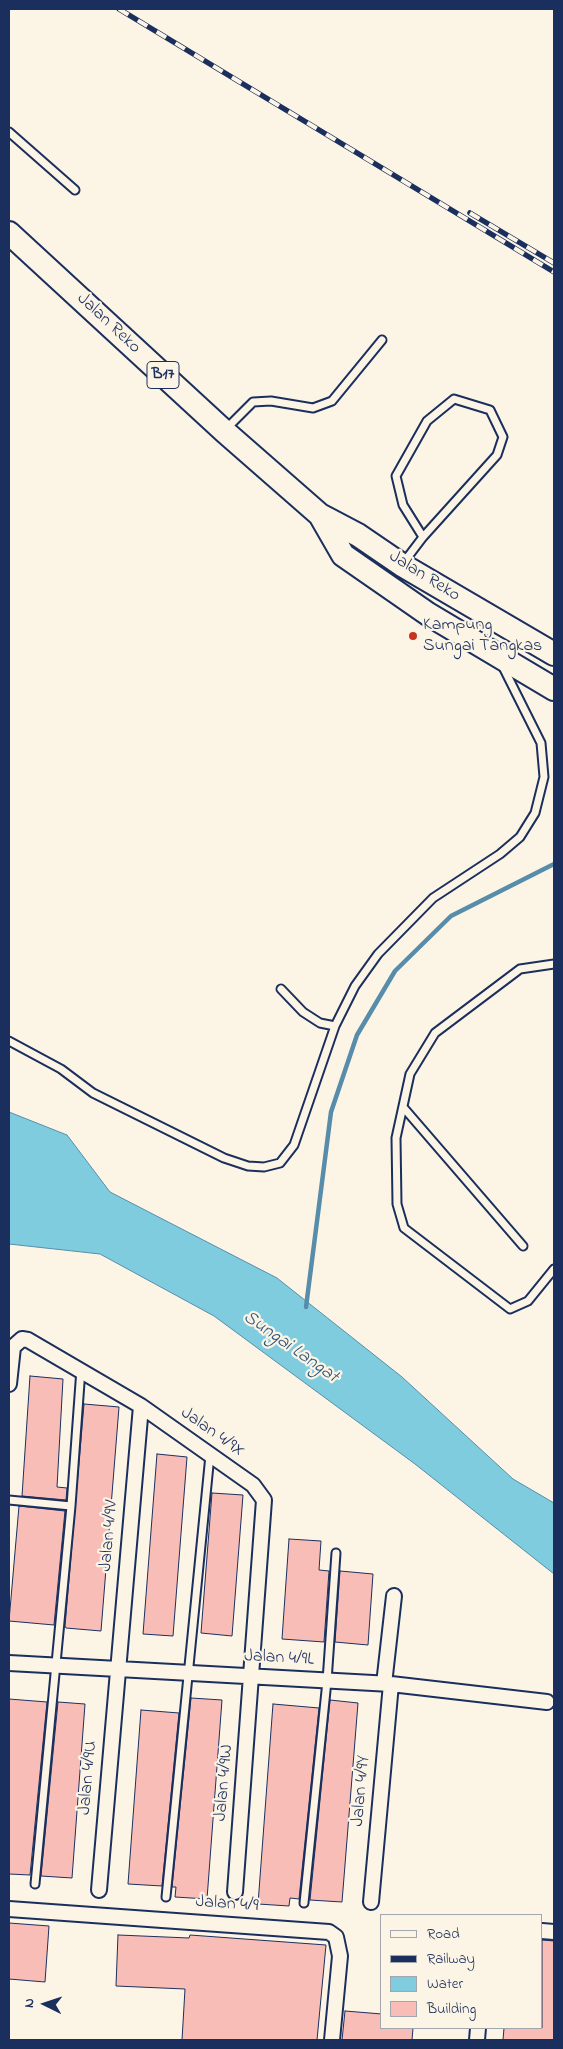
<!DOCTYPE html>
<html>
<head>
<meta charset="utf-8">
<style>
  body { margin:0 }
  #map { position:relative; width:563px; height:2049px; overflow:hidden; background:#fcf5e5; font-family:"Indie Flower",sans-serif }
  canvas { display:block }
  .frame { position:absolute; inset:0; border:10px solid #1b2f5e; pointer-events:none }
  .legend { position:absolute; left:380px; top:1914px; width:162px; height:115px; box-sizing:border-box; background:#fcf5e5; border:1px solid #a2a6af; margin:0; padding:6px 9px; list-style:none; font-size:15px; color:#1b2f5e }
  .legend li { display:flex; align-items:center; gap:10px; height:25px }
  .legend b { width:25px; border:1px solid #a2a6af }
  .north { position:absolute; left:20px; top:1979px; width:50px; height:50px; -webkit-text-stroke:4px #fcf5e5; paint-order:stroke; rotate:274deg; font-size:14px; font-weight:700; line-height:20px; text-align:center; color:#1b2f5e }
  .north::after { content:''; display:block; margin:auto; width:18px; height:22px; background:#1b2f5e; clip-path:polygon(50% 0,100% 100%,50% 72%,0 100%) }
</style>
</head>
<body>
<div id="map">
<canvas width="563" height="2049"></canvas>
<div class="frame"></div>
<ul class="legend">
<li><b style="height:6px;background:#fcf5e5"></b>Road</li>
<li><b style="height:6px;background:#1b2f5e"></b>Railway</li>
<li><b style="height:14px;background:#7fccde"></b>Water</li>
<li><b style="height:14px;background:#f9bdb7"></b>Building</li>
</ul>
<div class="north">N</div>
</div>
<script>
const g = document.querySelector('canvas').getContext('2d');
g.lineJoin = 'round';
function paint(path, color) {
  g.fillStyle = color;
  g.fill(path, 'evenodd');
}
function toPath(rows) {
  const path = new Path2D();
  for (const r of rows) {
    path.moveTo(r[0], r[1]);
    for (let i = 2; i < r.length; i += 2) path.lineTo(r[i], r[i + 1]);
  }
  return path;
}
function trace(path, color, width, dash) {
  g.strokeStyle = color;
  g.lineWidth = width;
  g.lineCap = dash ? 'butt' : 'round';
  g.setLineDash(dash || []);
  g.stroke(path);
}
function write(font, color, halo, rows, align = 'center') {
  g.font = font + ' "Indie Flower",sans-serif';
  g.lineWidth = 4.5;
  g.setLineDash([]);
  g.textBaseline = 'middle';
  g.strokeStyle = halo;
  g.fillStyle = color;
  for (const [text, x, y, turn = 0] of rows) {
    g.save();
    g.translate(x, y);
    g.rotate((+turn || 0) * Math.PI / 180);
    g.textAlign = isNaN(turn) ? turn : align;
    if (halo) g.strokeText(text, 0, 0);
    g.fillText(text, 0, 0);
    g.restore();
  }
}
const water = toPath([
  [9,1112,67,1135,110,1192,277,1278,402,1377,513,1479,554,1503,554,1574,415,1464,214,1316,100,1254,9,1244,9,1112]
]);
const stream = toPath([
  [306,1307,331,1112,357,1035,395,971,451,916,554,864]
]);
const building = toPath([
  [30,1376,63,1379,57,1487,67,1488,66,1500,22,1496,30,1376],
  [84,1404,119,1407,101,1631,66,1628,65,1626,84,1404],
  [157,1454,187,1457,173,1636,143,1634,157,1454],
  [212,1493,243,1495,232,1636,201,1633,212,1493],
  [19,1506,65,1511,54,1625,9,1621,19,1506],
  [289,1539,321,1541,319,1570,329,1571,324,1642,282,1639,289,1539],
  [340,1571,373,1574,368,1645,335,1642,340,1571],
  [191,1698,222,1700,207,1899,175,1897,176,1887,172,1887,191,1698],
  [9,1699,47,1702,30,1875,9,1874,9,1699],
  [330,1700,358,1703,342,1902,310,1900,330,1700],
  [58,1702,85,1704,72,1878,41,1876,58,1702],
  [273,1704,319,1708,299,1899,290,1898,289,1906,258,1904,273,1704],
  [141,1710,179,1713,162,1886,128,1884,141,1710],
  [9,1923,49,1926,45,1982,9,1979,9,1923],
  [118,1935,189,1938,190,1935,326,1945,317,2040,182,2040,185,1989,116,1986,118,1935],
  [542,1940,554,1941,554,2040,503,2040,504,2028,542,2028,542,1940],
  [345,2011,382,2014,382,2028,413,2028,412,2040,342,2040,345,2011]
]);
const lane = toPath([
  [9,132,75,190],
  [226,429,253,402,271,401,313,408,332,401,382,340],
  [404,562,423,537,497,455,503,437,490,410,454,399,427,421,396,476,403,505,423,537],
  [554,964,520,969,435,1033,410,1074,396,1138,397,1204,404,1228,510,1309,528,1301,554,1269],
  [281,989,303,1012,320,1023,335,1026],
  [9,1041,61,1069,93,1093,224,1158,248,1166,264,1167,280,1163,294,1145,335,1026,355,986,378,954,433,898,500,854,520,837,535,813,544,777,541,743,503,667],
  [403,1107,523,1246],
  [9,1500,71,1506],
  [35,1884,71,1506,81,1369],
  [166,1897,210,1455],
  [304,1903,327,1681,336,1553]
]);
const street = toPath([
  [9,1384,13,1347,22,1339,28,1340,141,1406,253,1485,264,1500,235,1892],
  [9,1663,391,1684,547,1702],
  [384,1684,394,1596],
  [99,1890,141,1406],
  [371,1902,391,1684],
  [9,1909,329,1932,336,1937,340,1956,332,2040],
  [542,1931,554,1932],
  [477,2040,478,2028]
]);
const primary = toPath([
  [9,233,224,431,320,515,358,535,402,565,554,654],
  [320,515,343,555,428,614,554,689]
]);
const rail = toPath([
  [119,9,554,272],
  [470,213,554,263]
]);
const markers = [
  [413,636,5,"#c8321e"]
];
const shields = [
  [163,375,32]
];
const shieldNames = [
  ["B17",163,375]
];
const streetNames = [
  ["Jalan Reko",108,324,43],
  ["Jalan Reko",424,577,32],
  ["Jalan 4/9X",212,1433,35],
  ["Jalan 4/9V",110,1536,-85],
  ["Jalan 4/9L",279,1659,3],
  ["Jalan 4/9U",89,1778,-85],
  ["Jalan 4/9W",225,1783,-85],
  ["Jalan 4/9Y",362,1791,-85],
  ["Jalan 4/9",227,1905,4]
];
const poiNames = [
  ["Kampung",423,626],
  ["Sungai Tangkas",423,647]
];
const waterNames = [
  ["Sungai Langat",290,1348,35]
];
paint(water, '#7fccde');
trace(water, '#578dab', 1);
trace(stream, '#578dab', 4.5);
paint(building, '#f9bdb7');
trace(building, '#1b2f5e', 1);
trace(lane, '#1b2f5e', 11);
trace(street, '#1b2f5e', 18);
trace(primary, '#1b2f5e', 26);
trace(lane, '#fcf5e5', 7);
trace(street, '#fcf5e5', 14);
trace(primary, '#fcf5e5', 22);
trace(rail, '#1b2f5e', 5.5);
trace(rail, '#fcf5e5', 4, [11]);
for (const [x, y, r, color] of markers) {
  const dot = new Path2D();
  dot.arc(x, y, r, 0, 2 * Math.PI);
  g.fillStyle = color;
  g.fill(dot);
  trace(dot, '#fcf5e5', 2);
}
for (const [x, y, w] of shields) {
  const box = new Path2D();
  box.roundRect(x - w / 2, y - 13.5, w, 27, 4);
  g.fillStyle = '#fcf5e5';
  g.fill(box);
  trace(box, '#1b2f5e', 1);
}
write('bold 16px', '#1b2f5e', null, shieldNames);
write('18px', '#1b2f5e', '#fcf5e5', streetNames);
write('18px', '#1b2f5e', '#fcf5e5', poiNames, 'left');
write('italic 19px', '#34567e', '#fcf5e5', waterNames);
</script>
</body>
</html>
